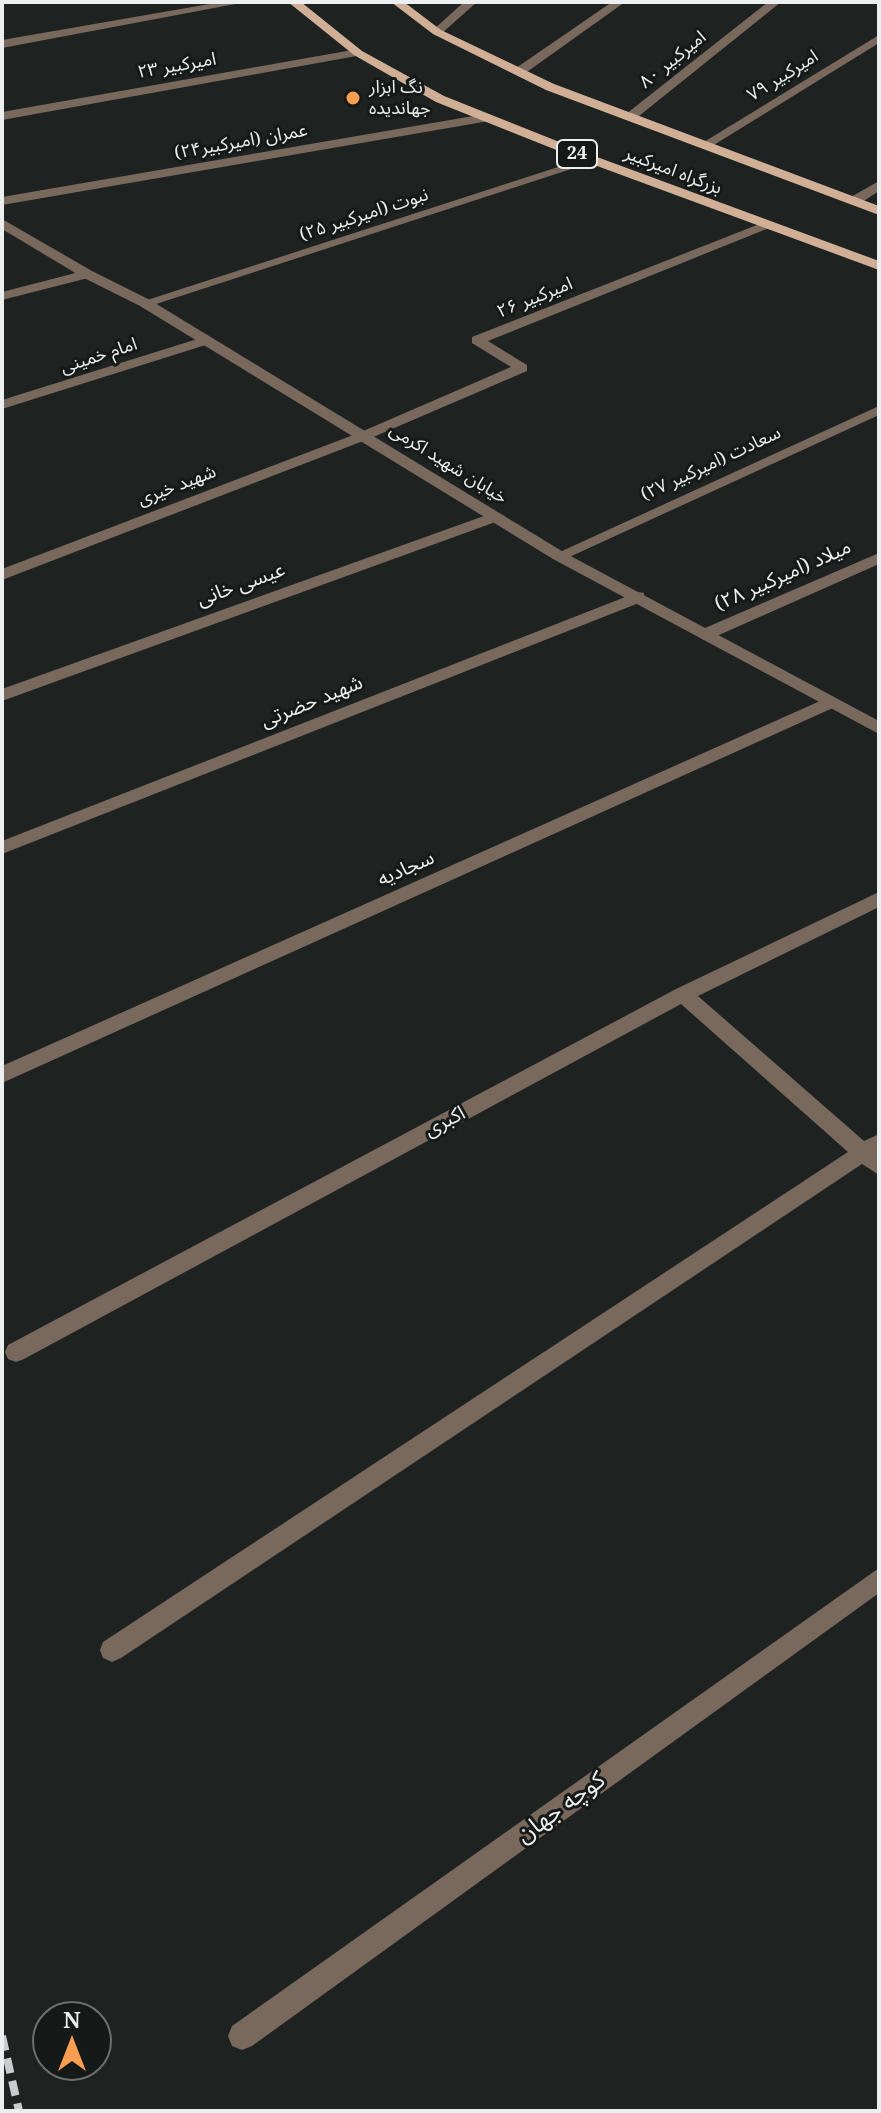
<!DOCTYPE html>
<html>
<head>
<meta charset="utf-8">
<style>
  body { margin:0 }
  #map { position:relative; width:881px; height:2113px; overflow:hidden; background:#1e2322; font-family:"Noto Serif",serif }
  canvas { display:block }
  .frame { position:absolute; inset:0; border:4px solid #ecefef; pointer-events:none }
  .north { position:absolute; left:32px; top:2001px; width:80px; height:80px; box-sizing:border-box; background:#151a19; border:2px solid #6b6f6f; border-radius:50%; rotate:0deg; font-size:22px; font-weight:700; line-height:32px; text-align:center; color:#ecefef }
  .north::after { content:''; display:block; margin:auto; width:28px; height:36px; background:#fa9f4f; clip-path:polygon(50% 0,100% 100%,50% 72%,0 100%) }
</style>
</head>
<body>
<div id="map">
<canvas width="881" height="2113"></canvas>
<div class="frame"></div>
<div class="north">N</div>
</div>
<script>
const g = document.querySelector('canvas').getContext('2d');
g.lineJoin = 'round';
function toPath(rows) {
  const path = new Path2D();
  for (const r of rows) {
    path.moveTo(r[0], r[1]);
    for (let i = 2; i < r.length; i += 2) path.lineTo(r[i], r[i + 1]);
  }
  return path;
}
function paint(path, color) {
  g.fillStyle = color;
  g.fill(path, 'evenodd');
}
function trace(path, color, width, dash) {
  g.strokeStyle = color;
  g.lineWidth = width;
  g.lineCap = dash ? 'butt' : 'round';
  g.setLineDash(dash || []);
  g.stroke(path);
}
function write(font, color, halo, rows, align = 'center') {
  g.font = font + ' "Noto Serif","Noto Sans Arabic",serif';
  g.lineWidth = 6;
  g.setLineDash([]);
  g.textBaseline = 'middle';
  g.strokeStyle = halo;
  g.fillStyle = color;
  for (const [text, x, y, turn = 0] of rows) {
    g.save();
    g.translate(x, y);
    g.rotate((+turn || 0) * Math.PI / 180);
    g.textAlign = isNaN(turn) ? turn : align;
    if (halo) g.strokeText(text, 0, 0);
    g.fillText(text, 0, 0);
    g.restore();
  }
}
const lane = toPath([
  [221,2,246,2,2,48,2,40,221,2],
  [464,2,477,2,441,34,433,34,433,30,464,2],
  [612,2,625,2,524,74,516,74,516,68,612,2],
  [768,2,781,2,634,120,626,120,626,114,768,2],
  [879,35,879,43,709,148,699,145,879,35],
  [358,49,364,53,362,55,2,120,2,112,358,49],
  [485,114,489,115,489,121,2,205,2,197,485,114],
  [589,157,599,160,150,306,138,303,589,157],
  [879,181,879,191,859,204,849,204,849,198,879,181],
  [762,223,774,226,488,341,527,365,527,371,371,438,2,580,2,569,361,432,511,367,472,343,472,337,762,223],
  [87,270,92,271,92,277,2,300,2,292,87,270],
  [207,336,214,340,212,343,2,409,2,400,207,336],
  [879,406,879,415,565,559,553,559,551,556,879,406],
  [495,512,501,514,501,520,2,701,2,689,495,512],
  [879,553,879,564,710,639,704,640,696,635,698,631,879,553],
  [638,592,644,593,644,601,2,854,2,841,638,592],
  [829,697,838,703,835,707,2,1083,2,1066,829,697],
  [879,892,879,907,698,996,864,1141,879,1134,879,1175,862,1164,121,1658,112,1662,103,1658,100,1650,103,1642,848,1152,681,1004,24,1359,16,1362,8,1359,5,1352,8,1345,676,989,879,892],
  [879,1568,879,1593,252,2046,242,2050,232,2046,228,2036,232,2026,879,1568]
]);
const street = toPath([
  [2,219,92,271,150,300,565,553,879,721,879,734,553,559,140,306,82,277,2,229,2,219]
]);
const primary = toPath([
  [288,2,301,2,362,51,444,96,597,157,879,261,879,270,589,163,436,102,354,55,288,2],
  [391,2,404,2,441,30,554,84,879,206,879,215,546,90,433,34,391,2]
]);
const rail = toPath([
  [2,2036,19,2111]
]);
const markers = [
  [353,98,8,"#fa9f4f"]
];
const farStreetnames = [
  ["امیرکبیر ۸۰",673,60,-39],
  ["امیرکبیر ۲۳",177,66,-10],
  ["امیرکبیر ۷۹",783,76,-32],
  ["عمران (امیرکبیر۲۴)",241,142,-10],
  ["بزرگراه امیرکبیر",673,171,21],
  ["نبوت (امیرکبیر ۲۵)",364,215,-18],
  ["امیرکبیر ۲۶",535,298,-22],
  ["امام خمینی",99,356,-18],
  ["خیابان شهید اکرمی",448,464,32],
  ["سعادت (امیرکبیر ۲۷)",711,464,-25],
  ["شهید خیری",177,486,-21]
];
const farPoinames = [
  ["نگ ابزار",369,88],
  ["جهاندیده",369,109]
];
const shields = [
  [577,154,40]
];
const shieldNames = [
  ["24",577,154]
];
const streetNames = [
  ["میلاد (امیرکبیر ۲۸)",783,576,-24],
  ["عیسی خانی",241,585,-20],
  ["شهید حضرتی",312,702,-22],
  ["سجادیه",406,869,-24],
  ["اکبری",445,1122,-28]
];
const nearStreetnames = [
  ["کوچه جهان",561,1808,-36]
];
paint(lane, '#79685c');
paint(street, '#79685c');
paint(primary, '#d1af96');
trace(rail, '#c9cccc', 8, [15, 8]);
for (const [x, y, r, color] of markers) {
  const dot = new Path2D();
  dot.arc(x, y, r, 0, 2 * Math.PI);
  g.fillStyle = color;
  g.fill(dot);
  trace(dot, '#151a19', 3);
}
write('18px', '#ecefef', '#151a19', farStreetnames);
write('18px', '#ecefef', '#151a19', farPoinames, 'left');
for (const [x, y, w] of shields) {
  const box = new Path2D();
  box.roundRect(x - w / 2, y - 14, w, 28, 6);
  g.fillStyle = '#151a19';
  g.fill(box);
  trace(box, '#ecefef', 2);
}
write('bold 18px', '#ecefef', null, shieldNames);
write('20px', '#ecefef', '#151a19', streetNames);
write('24px', '#ecefef', '#151a19', nearStreetnames);
</script>
</body>
</html>
